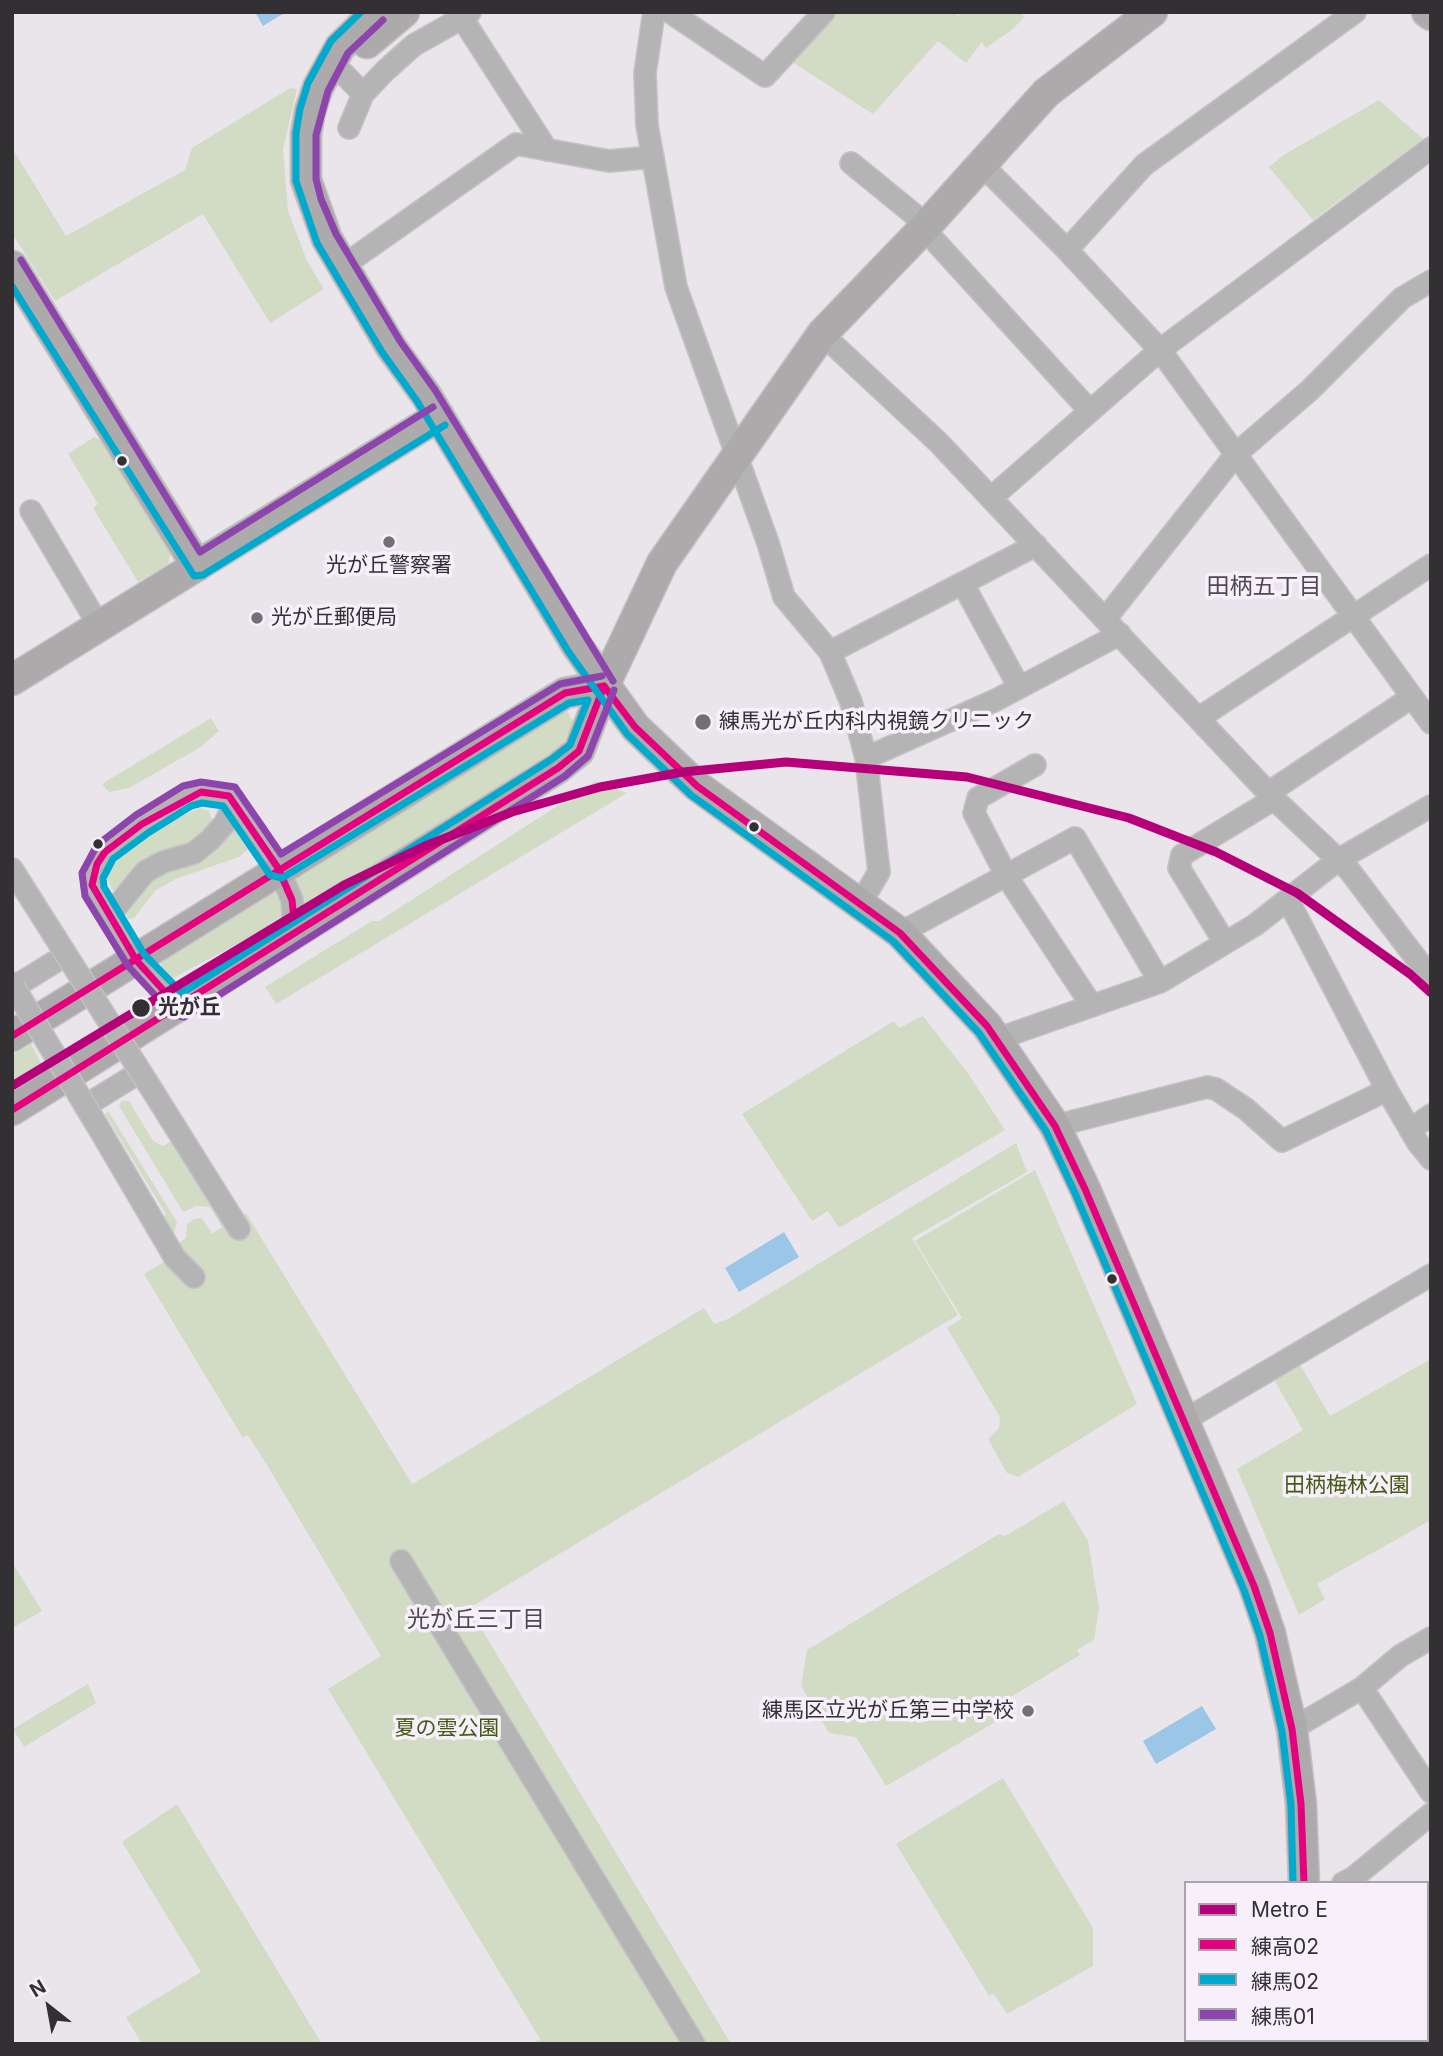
<!DOCTYPE html>
<html>
<head>
<meta charset="utf-8">
<style>
  body { margin:0 }
  #map { position:relative; width:1443px; height:2056px; overflow:hidden; background:#e9e5eb; font-family:Inter,"Noto Sans JP",sans-serif }
  canvas { display:block }
  .frame { position:absolute; inset:0; border:14px solid #333034; pointer-events:none }
  .legend { position:absolute; left:1184px; top:1881px; width:245px; height:161px; box-sizing:border-box; background:#f7f0fa; border:2px solid #a9a3ab; margin:0; padding:9px 12px; list-style:none; font-size:21px; color:#333034 }
  .legend li { display:flex; align-items:center; gap:14px; height:35px }
  .legend b { width:35px; border:2px solid #a9a3ab }
  .north { position:absolute; left:14px; top:1972px; width:70px; height:70px; -webkit-text-stroke:5px #f7f0fa; paint-order:stroke; rotate:329deg; font-size:19px; font-weight:700; line-height:28px; text-align:center; color:#333034 }
  .north::after { content:''; display:block; margin:auto; width:24px; height:32px; background:#333034; clip-path:polygon(50% 0,100% 100%,50% 72%,0 100%) }
</style>
</head>
<body>
<div id="map">
<canvas width="1443" height="2056"></canvas>
<div class="frame"></div>
<ul class="legend">
<li><b style="height:9px;background:#b6007a"></b>Metro E</li>
<li><b style="height:9px;background:#e5007d"></b>練高02</li>
<li><b style="height:9px;background:#00a9ce"></b>練馬02</li>
<li><b style="height:9px;background:#8e44ad"></b>練馬01</li>
</ul>
<div class="north">N</div>
</div>
<script>
const g = document.querySelector('canvas').getContext('2d');
g.lineJoin = 'round';
function paint(path, color) {
  g.fillStyle = color;
  g.fill(path, 'evenodd');
}
function toPath(rows) {
  const path = new Path2D();
  for (const r of rows) {
    path.moveTo(r[0], r[1]);
    for (let i = 2; i < r.length; i += 2) path.lineTo(r[i], r[i + 1]);
  }
  return path;
}
function trace(path, color, width, dash) {
  g.strokeStyle = color;
  g.lineWidth = width;
  g.lineCap = dash ? 'butt' : 'round';
  g.setLineDash(dash || []);
  g.stroke(path);
}
function write(font, color, halo, rows, align = 'center') {
  g.font = font + ' Inter,"Noto Sans JP",sans-serif';
  g.lineWidth = 7;
  g.setLineDash([]);
  g.textBaseline = 'middle';
  g.strokeStyle = halo;
  g.fillStyle = color;
  for (const [text, x, y, turn = 0] of rows) {
    g.save();
    g.translate(x, y);
    g.rotate((+turn || 0) * Math.PI / 180);
    g.textAlign = isNaN(turn) ? turn : align;
    if (halo) g.strokeText(text, 0, 0);
    g.fillText(text, 0, 0);
    g.restore();
  }
}
const green = toPath([
  [831,12,953,12,958,16,961,12,1020,12,1024,17,1013,29,986,48,982,42,966,63,938,41,873,114,789,60],
  [290,88,297,89,283,149,288,211,307,261,324,289,270,323,203,214,55,301,12,233,12,148,66,236,185,170,192,148],
  [1379,100,1423,139,1313,220,1269,167,1282,156],
  [94,437,104,442,171,553,168,564,138,582,93,508,98,504,68,454],
  [565,708,575,724,558,750,349,885,171,979,166,976,161,968,161,958],
  [211,718,219,731,199,748,129,788,109,792,102,784],
  [596,781,627,793,276,1004,265,987,372,921,379,921],
  [200,808,209,811,212,820,201,835,116,891,112,890,106,875,110,868,141,839,173,820],
  [234,827,243,829,252,843,251,847,239,857,178,878,156,890,134,918,129,919,125,913,146,886],
  [923,1016,967,1072,1005,1130,839,1228,828,1211,812,1221,742,1114,894,1021,899,1028],
  [31,1044,47,1075,12,1096,12,1055],
  [122,1101,129,1101,153,1141,163,1146,170,1142,178,1146,236,1220,246,1213,412,1484,704,1308,714,1324,728,1319,1016,1143,1027,1172,912,1238,958,1315,469,1608,731,2044,532,2044,540,2039,328,1689,381,1656,267,1465,248,1435,243,1438,144,1274,182,1251,178,1244,186,1238,187,1224,195,1219,202,1218,212,1234,222,1227,210,1207,197,1206,183,1212,119,1106],
  [108,1111,177,1222,174,1233,169,1234,159,1219,166,1214,105,1114],
  [1035,1170,1137,1404,1018,1477,1007,1473,988,1439,999,1428,1000,1417,947,1328,962,1318,915,1241],
  [1431,1359,1431,1520,1317,1584,1325,1599,1299,1615,1237,1469,1303,1430,1273,1378,1299,1363,1330,1416],
  [1064,1501,1088,1541,1099,1608,1094,1640,1077,1650,1080,1655,1009,1698,1016,1710,886,1786,856,1737,829,1733,801,1686,807,1650,999,1534,1005,1536],
  [12,1562,42,1611,12,1628],
  [88,1684,96,1703,24,1747,13,1729],
  [1003,1778,1093,1928,1093,1966,1007,2014,994,1994,989,1996,896,1844],
  [177,1804,320,2041,316,2044,142,2044,126,2017,201,1972,122,1842]
]);
const water = toPath([
  [255,12,286,12,263,26],
  [784,1232,799,1257,739,1292,725,1268],
  [1202,1706,1216,1729,1156,1764,1143,1741]
]);
const street = toPath([
  [470,12,462,18,547,150],
  [654,12,645,73,647,125,676,287,768,543,784,597,830,652,851,702,866,758,879,872,860,904],
  [670,12,765,76,824,12],
  [344,74,363,94],
  [349,128,363,94,386,70,414,45,462,18],
  [851,163,927,225],
  [981,164,1067,250,1160,350,1431,723],
  [924,229,1090,411],
  [1067,250,1144,165,1355,12],
  [357,256,516,144,609,161,653,157],
  [822,334,939,443,1274,799,1349,870,1431,978],
  [991,498,1160,350,1431,148],
  [31,511,92,614],
  [963,584,1019,687],
  [1106,618,1236,454,1310,390,1402,298,1431,281],
  [830,652,1036,545],
  [1199,718,1431,565],
  [866,758,996,700,1120,634],
  [1035,765,978,798,974,813,1007,877,1092,1006],
  [1268,793,1412,697],
  [12,869,55,937],
  [1288,900,1387,1090,1418,1143,1431,1159],
  [109,916,145,872,163,862,194,853,210,840,225,823,235,802],
  [900,933,1075,838,1160,982],
  [1225,943,1179,868,1182,855,1274,799],
  [12,983,14,987,66,955],
  [180,1007,136,960,92,885,97,864,105,852,162,811,201,792,229,796,256,832,287,888,292,900,294,932],
  [997,1039,1160,982,1255,925,1338,860,1431,806],
  [154,1093,239,1229],
  [85,1106,140,1072],
  [1055,1126,1207,1087,1216,1089,1246,1109,1282,1141,1387,1090],
  [98,1127,175,1258,194,1277],
  [1410,1130,1431,1115],
  [1183,1421,1431,1275],
  [401,1561,694,2044],
  [1362,1688,1431,1792],
  [1292,1729,1362,1688,1400,1656,1431,1638],
  [1343,1883,1353,1878,1431,1814],
  [1417,2040,1420,2044]
]);
const secondary = toPath([
  [376,12,340,47,318,87,310,111,306,134,306,180,327,239,391,347,426,395,577,646,635,727,697,786,900,933,987,1026,1055,1126,1085,1189,1254,1586,1270,1633,1292,1729,1301,1804,1304,1883],
  [1427,12,1431,15],
  [367,43,404,12],
  [12,266,197,566],
  [12,680,439,416],
  [12,1036,565,693,604,686],
  [12,1110,558,768,579,751,604,686,662,563,822,334,927,225,1046,93,1152,12],
  [1427,1986,1431,1984],
  [1306,2044,1314,2040]
]);
const streetBridge = toPath([
  [55,937,154,1093],
  [14,987,98,1127]
]);
const bus1 = toPath([
  [604,686,635,727,697,786,900,933,987,1026,1055,1126,1085,1189,1254,1586,1270,1633,1292,1729,1301,1804,1304,1883],
  [173,1001,136,960,92,885,97,864,105,852,142,824,201,792,229,796,278,868,292,900,294,920],
  [12,1036,565,693,604,686],
  [12,1110,558,768,579,751,604,686]
]);
const bus2 = toPath([
  [361,12,331,41,308,83,300,109,296,133,296,181,317,243,382,352,417,401,568,651,627,734,691,795,893,941,979,1033,1046,1131,1075,1193,1244,1590,1260,1636,1282,1731,1291,1805,1293,1883],
  [12,286,194,576,203,575,445,425],
  [588,700,570,745,552,759,182,993,144,954,104,887,103,878,113,859,148,833,191,806,202,803,223,806,270,875,282,878,569,703,588,700]
]);
const bus3 = toPath([
  [383,20,348,53,328,91,316,135,316,179,321,199,336,234,400,341,435,390,613,681],
  [21,260,200,552,433,407],
  [602,676,560,684,281,854,235,787,201,782,183,786,136,815,97,845,82,873,85,896,128,966,173,1015,184,1017,565,776,588,756,614,690]
]);
const metro1 = toPath([
  [12,1086,344,885,425,846,512,812,600,787,683,772,786,762,967,777,1129,818,1216,852,1297,893,1410,974,1431,993]
]);
const markers = [
  [122,461,6,"#333034"],
  [389,542,7,"#736f74"],
  [257,618,7,"#736f74"],
  [703,722,9,"#736f74"],
  [754,827,6,"#333034"],
  [98,844,6,"#333034"],
  [141,1008,10,"#333034"],
  [1112,1279,6,"#333034"],
  [1028,1711,7,"#736f74"]
];
const poiNames = [
  ["光が丘警察署",389,566,"center"],
  ["光が丘郵便局",271,618],
  ["練馬光が丘内科内視鏡クリニック",719,722],
  ["練馬区立光が丘第三中学校",1014,1711,"right"]
];
const stopNames = [
  ["光が丘",158,1008]
];
const parkNames = [
  ["田柄梅林公園",1347,1486],
  ["夏の雲公園",447,1729]
];
const neighbourhoodNames = [
  ["田柄五丁目",1264,587],
  ["光が丘三丁目",476,1620]
];
paint(green, '#d2dbc4');
paint(water, '#9cc6e8');
trace(street, '#c5c2c6', 24);
trace(secondary, '#c5c2c6', 33);
trace(street, '#b5b4b5', 21);
trace(secondary, '#acaaab', 30);
trace(streetBridge, '#c5c2c6', 24, []);
trace(streetBridge, '#b5b4b5', 21);
trace(bus1, '#e5007d', 7);
trace(bus2, '#00a9ce', 7);
trace(bus3, '#8e44ad', 7);
trace(metro1, '#b6007a', 9);
for (const [x, y, r, color] of markers) {
  const dot = new Path2D();
  dot.arc(x, y, r, 0, 2 * Math.PI);
  g.fillStyle = color;
  g.fill(dot);
  trace(dot, '#f7f0fa', 2.5);
}
write('21px', '#333034', '#f7f0fa', poiNames, 'left');
write('bold 21px', '#333034', '#f7f0fa', stopNames, 'left');
write('21px', '#445a14', '#f7f0fa', parkNames);
write('23px', '#4e4950', '#f7f0fa', neighbourhoodNames);
</script>
</body>
</html>
